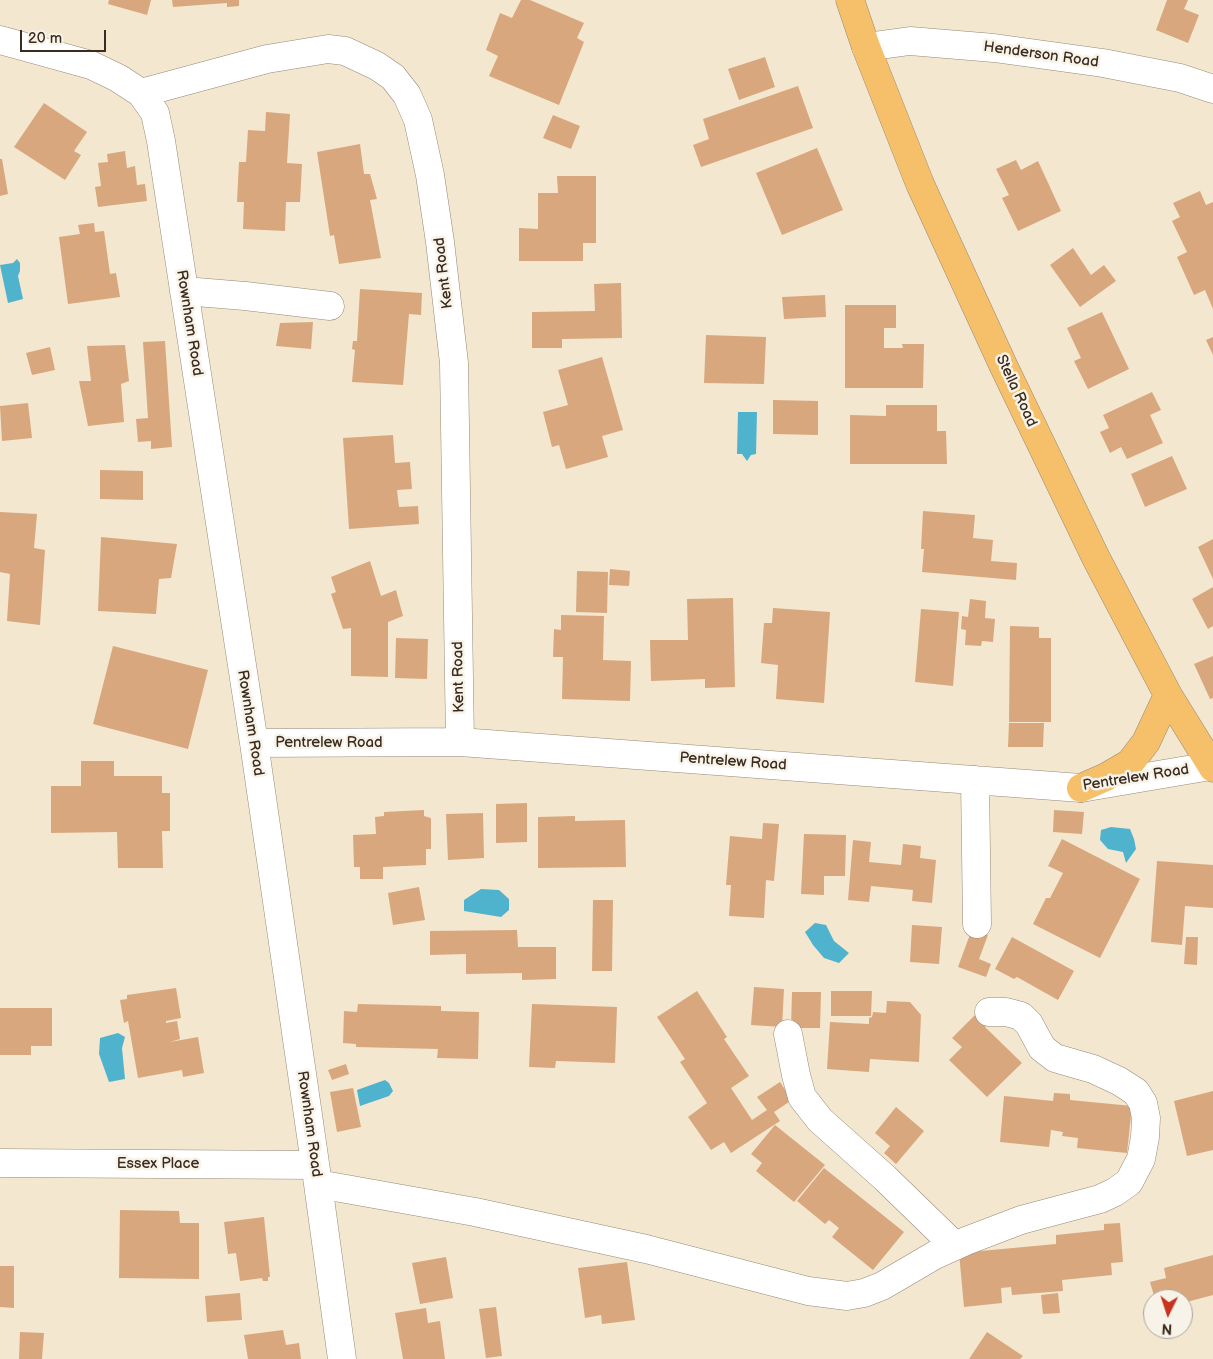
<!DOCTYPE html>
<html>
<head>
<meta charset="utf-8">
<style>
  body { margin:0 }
  #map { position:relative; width:1213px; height:1359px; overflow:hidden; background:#f3e7d0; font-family:"Balsamiq Sans",sans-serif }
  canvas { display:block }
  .north { position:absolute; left:1143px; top:1289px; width:50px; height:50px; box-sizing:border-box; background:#f7f3e8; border:1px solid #aca397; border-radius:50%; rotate:184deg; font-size:14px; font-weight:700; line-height:20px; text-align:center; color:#3b2a1e }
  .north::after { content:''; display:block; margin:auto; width:18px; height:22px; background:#c8321e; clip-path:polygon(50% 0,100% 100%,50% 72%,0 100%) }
  .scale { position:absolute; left:20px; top:30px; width:86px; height:22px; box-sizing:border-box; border:2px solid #3b2a1e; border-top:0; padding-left:6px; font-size:15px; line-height:18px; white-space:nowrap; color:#3b2a1e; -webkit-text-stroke:4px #f7f3e8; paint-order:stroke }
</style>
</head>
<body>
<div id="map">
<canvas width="1213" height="1359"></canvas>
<div class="north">N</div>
<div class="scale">20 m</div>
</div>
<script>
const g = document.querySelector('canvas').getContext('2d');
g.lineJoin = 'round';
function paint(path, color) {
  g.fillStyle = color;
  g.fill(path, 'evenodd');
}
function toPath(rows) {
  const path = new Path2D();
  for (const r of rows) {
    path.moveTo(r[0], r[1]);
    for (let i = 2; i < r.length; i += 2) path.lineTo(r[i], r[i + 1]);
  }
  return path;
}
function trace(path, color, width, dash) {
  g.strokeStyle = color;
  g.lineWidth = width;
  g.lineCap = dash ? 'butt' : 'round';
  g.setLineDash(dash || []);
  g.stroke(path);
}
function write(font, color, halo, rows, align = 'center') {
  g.font = font + ' "Balsamiq Sans",sans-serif';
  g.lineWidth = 5;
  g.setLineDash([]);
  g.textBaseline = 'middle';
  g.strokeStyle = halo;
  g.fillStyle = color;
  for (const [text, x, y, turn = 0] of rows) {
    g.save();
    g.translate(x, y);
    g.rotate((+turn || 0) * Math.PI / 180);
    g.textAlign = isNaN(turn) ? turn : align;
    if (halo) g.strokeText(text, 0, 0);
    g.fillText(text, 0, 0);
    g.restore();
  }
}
const water = toPath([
  [17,259,20,263,20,271,18,276,23,299,8,303,0,265,13,263],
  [738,412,757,412,756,454,751,455,747,461,742,454,737,454],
  [1111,827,1130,829,1134,839,1136,849,1126,863,1123,852,1108,849,1100,840,1101,830],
  [481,889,499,890,509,899,509,910,501,917,464,911,464,900],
  [815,923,826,925,834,941,849,953,839,963,824,958,813,945,805,932],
  [118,1033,125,1037,122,1048,125,1079,109,1082,99,1054,100,1038],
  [385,1080,389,1083,393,1091,389,1096,360,1106,357,1090]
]);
const building = toPath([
  [109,0,151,0,147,15,108,4],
  [172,0,239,0,239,6,227,7,227,3,173,7],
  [521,0,530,0,584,23,577,38,584,42,559,105,489,76,498,56,486,50,500,13,512,18],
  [1167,0,1188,0,1184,9,1199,15,1188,43,1156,30],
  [765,57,775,87,739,100,728,69],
  [798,86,813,128,701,167,693,145,709,139,703,119],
  [44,103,87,132,74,151,81,155,65,180,14,147],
  [266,112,290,114,287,163,302,164,300,202,286,202,285,231,243,229,244,202,237,202,239,162,246,162,248,130,265,131],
  [553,115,580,126,571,149,543,138],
  [360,144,364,174,370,174,377,199,370,200,381,258,339,264,334,235,330,236,317,152],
  [817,148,843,210,782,235,756,173],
  [125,151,127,168,135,166,137,185,145,184,147,201,98,207,95,187,101,186,98,163,108,162,107,154],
  [0,159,2,159,8,194,0,196],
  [1016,160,1021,170,1038,161,1061,211,1018,231,1002,198,1009,195,996,169],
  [557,176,596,176,596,243,583,243,583,261,519,261,519,228,538,229,538,193,558,193],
  [1200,191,1206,205,1213,202,1213,309,1205,290,1194,295,1177,257,1187,252,1172,221,1180,217,1173,203],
  [94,223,95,232,104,231,110,274,116,273,120,297,68,304,59,237,80,234,78,225],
  [1073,248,1091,275,1104,265,1116,281,1080,307,1050,265],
  [621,283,622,338,562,339,562,348,532,348,532,312,595,311,594,284],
  [360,289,422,293,421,315,409,314,403,385,352,382,355,350,352,349,353,341,357,341],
  [825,295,826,317,784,319,782,297],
  [845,305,896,305,896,328,884,328,884,348,903,348,902,344,924,344,923,388,845,388],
  [1102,312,1129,369,1088,389,1074,361,1081,358,1067,328],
  [313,322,311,349,276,346,280,323],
  [706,335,766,337,764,384,704,383],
  [1213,337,1213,355,1206,340],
  [165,341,172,447,151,449,151,441,138,442,136,419,148,418,143,342],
  [125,345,129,381,121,384,124,422,88,426,79,381,91,381,87,346],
  [50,347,55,370,32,375,26,353],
  [602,357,623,430,602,436,608,457,566,469,559,445,552,447,543,412,568,405,558,370],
  [1152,392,1161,410,1150,415,1163,443,1127,459,1121,447,1110,453,1100,432,1109,428,1103,415],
  [773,400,818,401,818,435,773,434],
  [28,403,32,438,2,441,0,406],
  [886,405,937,405,937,431,946,431,947,464,850,464,850,415,886,416],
  [393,435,395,463,410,462,412,489,397,490,399,507,418,506,419,524,349,529,343,438],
  [1172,456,1187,489,1145,507,1131,474],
  [100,470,143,471,143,500,100,499],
  [923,511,975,515,973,538,993,540,991,561,1017,563,1016,580,922,572,924,549,921,549],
  [0,512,37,514,34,548,45,550,40,625,7,621,10,574,0,572],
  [101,537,177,544,171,578,159,579,156,614,98,611],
  [1213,539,1213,579,1198,547],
  [370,561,381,596,396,590,403,616,388,622,388,677,351,676,351,628,343,629,331,594,336,592,331,577],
  [610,569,630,571,629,586,609,585],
  [577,571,608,572,607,613,576,612],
  [1213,587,1213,626,1208,629,1192,599],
  [733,598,735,687,705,688,705,679,651,681,650,640,688,640,687,599],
  [970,599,986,601,985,618,995,619,993,642,982,641,981,646,965,645,966,630,961,629,962,616,968,617],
  [773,608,830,612,824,703,776,699,778,665,761,663,764,623,772,623],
  [921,609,959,612,953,686,915,682],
  [561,615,604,616,603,660,631,661,630,701,562,699,563,657,553,657,554,629,561,630],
  [1010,626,1039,627,1039,638,1051,638,1051,722,1009,722],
  [396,638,428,639,427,679,395,678],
  [113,646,208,670,188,749,93,724],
  [1213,656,1213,698,1210,699,1194,664],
  [1009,723,1044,723,1043,747,1008,747],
  [81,761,114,761,114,776,162,776,162,793,170,793,170,831,162,831,163,868,118,868,117,832,51,833,51,786,81,786],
  [527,803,527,842,496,843,496,804],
  [424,810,424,816,431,818,431,849,426,849,426,865,383,867,383,879,360,879,360,867,354,867,353,835,376,834,375,817,384,816,384,812],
  [1054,810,1084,812,1082,834,1053,832],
  [483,813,484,858,448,860,446,814],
  [575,816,575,821,625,820,626,867,538,868,538,817],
  [763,823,779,824,774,881,766,880,764,918,729,916,731,885,726,885,730,836,762,839],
  [804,834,846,835,845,876,824,876,824,895,801,894],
  [1062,839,1140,879,1100,958,1033,924,1046,898,1050,898,1063,873,1048,866],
  [853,840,871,842,869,862,901,865,903,844,921,846,920,858,936,860,932,903,912,901,913,890,871,886,869,902,848,900],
  [1157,861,1213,865,1213,908,1185,906,1182,945,1151,942],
  [419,887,425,920,393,925,388,893],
  [593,900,613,900,612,971,592,971],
  [912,925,942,927,939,964,910,962],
  [972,929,988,935,979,959,991,964,986,977,958,967],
  [517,930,518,947,556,947,556,979,522,980,522,973,466,974,466,954,430,955,430,931],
  [1012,937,1074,971,1058,1000,1017,977,1014,979,995,969],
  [1186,937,1198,937,1197,965,1184,964],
  [754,987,784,989,782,1027,751,1025],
  [176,988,181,1018,166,1021,166,1023,177,1021,180,1039,170,1042,198,1037,204,1073,183,1077,182,1070,138,1078,128,1021,124,1023,120,1000,127,999,127,995],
  [697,991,727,1037,724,1039,749,1076,731,1088,752,1120,767,1110,757,1097,780,1082,792,1100,774,1112,780,1121,731,1153,724,1142,711,1150,688,1117,707,1103,680,1062,685,1059,657,1017],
  [831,991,872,991,871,1016,831,1016],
  [792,992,821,992,820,1028,791,1028],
  [887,1001,910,1002,921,1015,919,1062,870,1059,869,1072,827,1069,830,1022,869,1024,869,1018,872,1017,873,1012,886,1013],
  [358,1004,441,1006,441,1011,479,1012,478,1059,437,1058,438,1049,356,1047,356,1044,343,1043,344,1011,357,1012],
  [532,1004,617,1007,615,1063,556,1061,555,1068,529,1067],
  [0,1008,52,1008,52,1046,31,1046,31,1055,0,1055],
  [979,1011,990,1022,985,1027,1022,1063,987,1097,949,1060,962,1047,952,1038],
  [346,1064,349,1074,332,1080,328,1070],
  [353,1088,361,1127,337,1132,330,1092],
  [1213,1091,1213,1150,1187,1156,1174,1101],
  [1054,1093,1070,1094,1070,1100,1132,1106,1127,1153,1077,1148,1078,1138,1062,1136,1063,1132,1051,1130,1049,1147,1000,1142,1004,1096,1053,1101],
  [896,1107,924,1131,896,1164,884,1153,890,1146,875,1133],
  [775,1125,825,1165,794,1202,756,1171,762,1163,751,1154],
  [824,1168,904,1232,873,1270,832,1237,839,1228,829,1220,825,1224,797,1201],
  [120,1210,179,1211,180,1223,199,1223,199,1279,119,1278],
  [264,1217,270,1277,268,1277,268,1281,263,1281,262,1278,240,1281,236,1253,228,1254,224,1222],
  [1120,1223,1123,1262,1111,1263,1112,1275,1062,1280,1063,1291,1012,1295,1011,1287,1001,1288,1002,1303,964,1307,959,1253,1056,1244,1056,1235,1104,1230,1104,1224],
  [1213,1255,1213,1295,1183,1303,1183,1299,1155,1299,1150,1282,1166,1278,1164,1268],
  [446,1257,453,1298,420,1304,412,1263],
  [627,1262,635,1320,602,1324,601,1315,585,1318,578,1268],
  [0,1266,14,1266,14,1308,0,1307],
  [240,1293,242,1320,207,1322,205,1296],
  [1058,1293,1060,1313,1043,1314,1041,1295],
  [496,1307,502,1356,486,1358,479,1309],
  [426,1308,428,1323,440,1321,445,1359,403,1359,395,1313],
  [283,1330,286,1345,299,1343,301,1359,248,1359,244,1335],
  [20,1332,44,1333,42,1359,19,1359],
  [987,1332,1023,1356,1020,1359,969,1359]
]);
const minor = toPath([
  [0,40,91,65,118,78,141,93,155,113,161,141,254,743,318,1184,342,1359],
  [866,47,910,41,994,48,1103,63,1180,78,1213,89],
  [141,93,267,59,328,49,345,51,377,66,393,77,407,95,418,120,430,175,440,242,454,363,460,742],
  [184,291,245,296,330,306],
  [254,743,460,742,1081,788,1211,766],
  [975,780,977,924],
  [788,1034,796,1075,802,1097,820,1120,885,1178,955,1246],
  [0,1163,315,1165],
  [318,1184,475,1212,646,1249,808,1291,847,1296,864,1293,882,1286,935,1255,966,1241,1021,1220,1100,1199,1115,1192,1129,1182,1141,1159,1145,1137,1146,1118,1143,1103,1136,1092,1119,1081,1093,1069,1055,1058,1042,1048,1029,1024,1021,1016,1006,1012,989,1012]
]);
const major = toPath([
  [850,0,866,47,920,184,1004,367,1096,558,1168,695,1213,768],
  [1081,788,1106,777,1130,763,1146,742,1168,695]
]);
const streetNames = [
  ["Henderson Road",1041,55,8],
  ["Kent Road",444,273,-97],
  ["Rownham Road",189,323,81],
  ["Stella Road",1016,391,65],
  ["Kent Road",459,677,-91],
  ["Rownham Road",250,723,81],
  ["Pentrelew Road",329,743],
  ["Pentrelew Road",733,762,4],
  ["Pentrelew Road",1136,778,-9],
  ["Rownham Road",309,1124,82],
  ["Essex Place",158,1164]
];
paint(water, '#4fb3ce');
paint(building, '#d9a77d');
trace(minor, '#978877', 29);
trace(major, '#978877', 29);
trace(minor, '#fff', 28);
trace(major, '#f6c06b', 28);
write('15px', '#3b2a1e', '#f7f3e8', streetNames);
</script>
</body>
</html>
